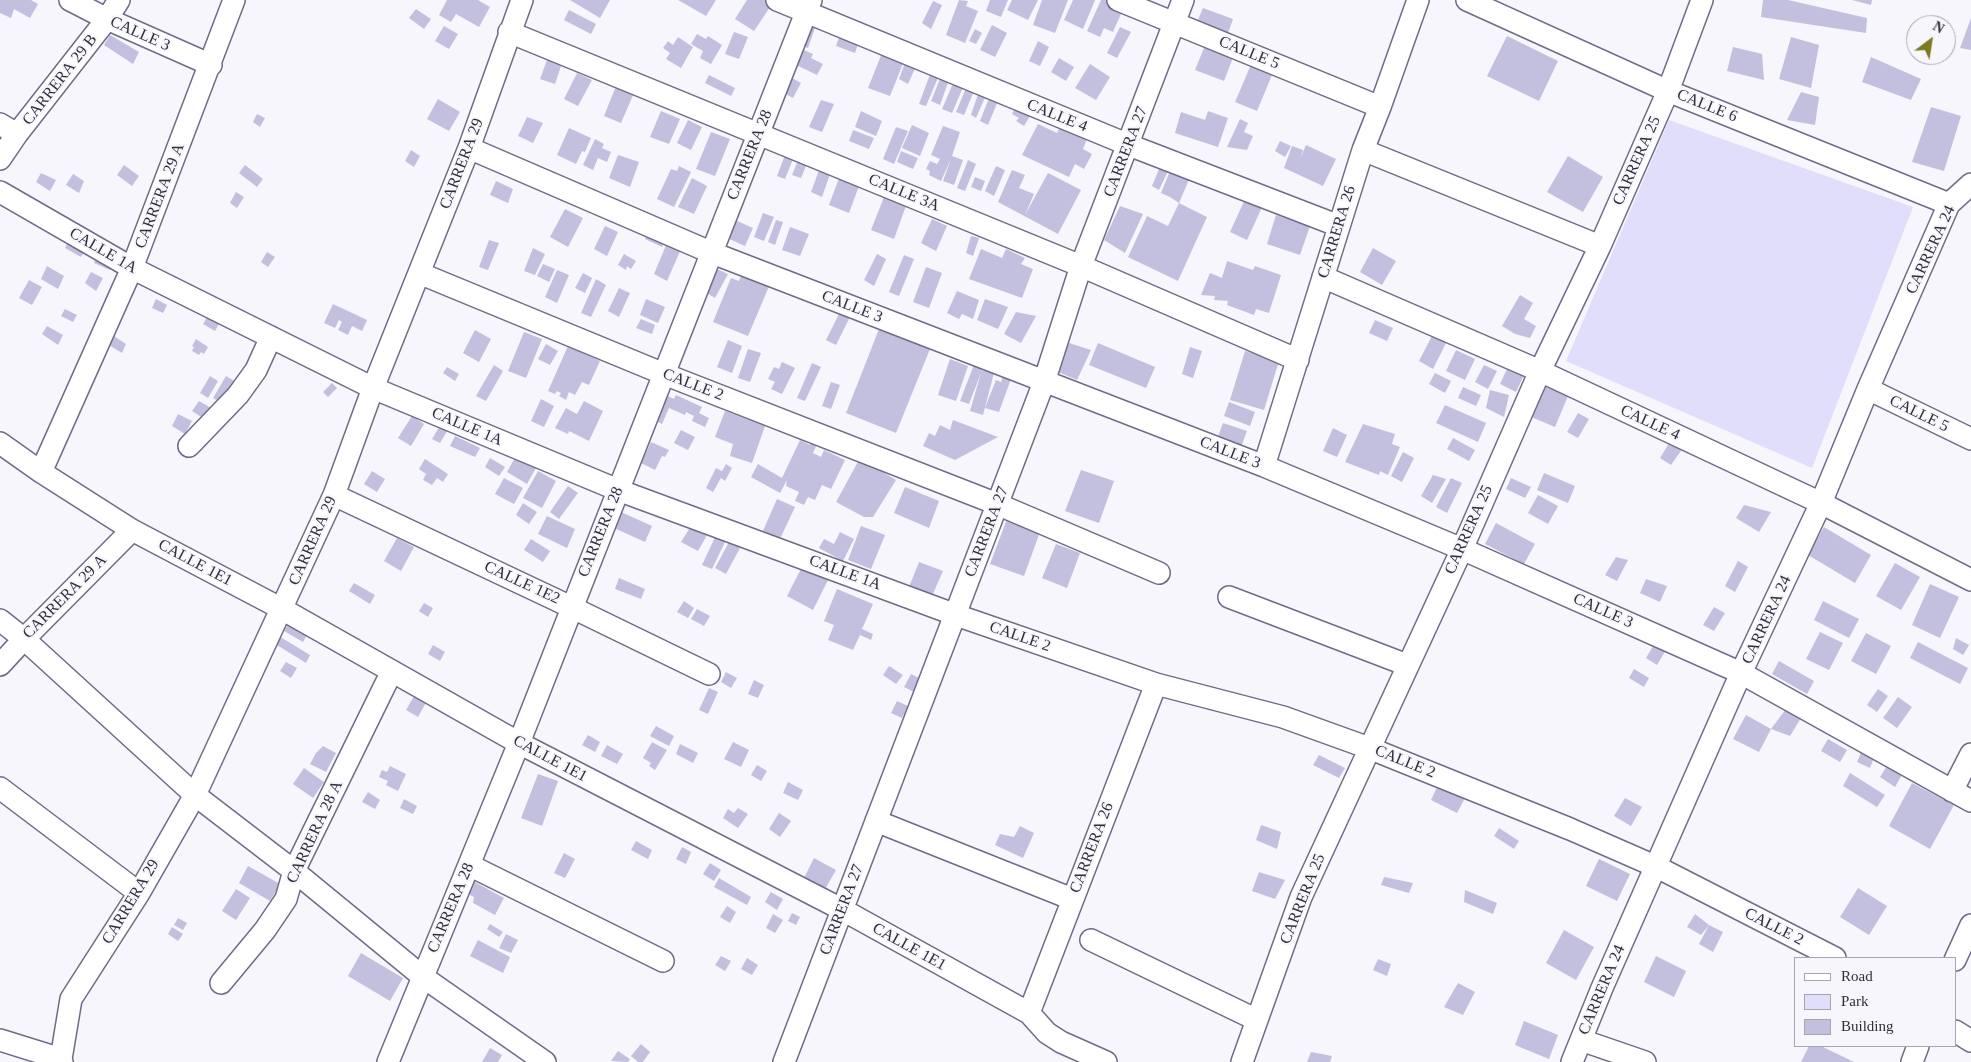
<!DOCTYPE html>
<html>
<head>
<meta charset="utf-8">
<style>
  body { margin:0 }
  #map { position:relative; width:1971px; height:1062px; overflow:hidden; background:#f6f6fc; font-family:"Times New Roman",serif }
  canvas { display:block }
  .legend { position:absolute; left:1794px; top:957px; width:162px; height:90px; box-sizing:border-box; background:#f6f6fc; border:1px solid #a6a6ae; margin:0; padding:6px 9px; list-style:none; font-size:15px; color:#2f2e3a }
  .legend li { display:flex; align-items:center; gap:10px; height:25px }
  .legend b { width:25px; border:1px solid #a6a6ae }
  .north { position:absolute; left:1906px; top:15px; width:50px; height:50px; box-sizing:border-box; background:#f6f6fc; border:1px solid #a6a6ae; border-radius:50%; rotate:31deg; font-size:14px; font-weight:700; line-height:20px; text-align:center; color:#2f2e3a }
  .north::after { content:''; display:block; margin:auto; width:18px; height:22px; background:#7c7b22; clip-path:polygon(50% 0,100% 100%,50% 72%,0 100%) }
</style>
</head>
<body>
<div id="map">
<canvas width="1971" height="1062"></canvas>
<ul class="legend">
<li><b style="height:6px;background:#fff"></b>Road</li>
<li><b style="height:14px;background:#e0defa"></b>Park</li>
<li><b style="height:14px;background:#c2c0de"></b>Building</li>
</ul>
<div class="north">N</div>
</div>
<script>
const g = document.querySelector('canvas').getContext('2d');
g.lineJoin = 'round';
function paint(path, color) {
  g.fillStyle = color;
  g.fill(path, 'evenodd');
}
function toPath(rows) {
  const path = new Path2D();
  for (const r of rows) {
    path.moveTo(r[0], r[1]);
    for (let i = 2; i < r.length; i += 2) path.lineTo(r[i], r[i + 1]);
  }
  return path;
}
function trace(path, color, width, dash) {
  g.strokeStyle = color;
  g.lineWidth = width;
  g.lineCap = dash ? 'butt' : 'round';
  g.setLineDash(dash || []);
  g.stroke(path);
}
function write(font, color, halo, rows, align = 'center') {
  g.font = font + ' "Times New Roman",serif';
  g.lineWidth = 4;
  g.setLineDash([]);
  g.textBaseline = 'middle';
  g.strokeStyle = halo;
  g.fillStyle = color;
  for (const [text, x, y, turn = 0] of rows) {
    g.save();
    g.translate(x, y);
    g.rotate((+turn || 0) * Math.PI / 180);
    g.textAlign = isNaN(turn) ? turn : align;
    if (halo) g.strokeText(text, 0, 0);
    g.fillText(text, 0, 0);
    g.restore();
  }
}
const green = toPath([
  [1669,120,1913,207,1812,468,1566,361]
]);
const building = toPath([
  [0,0,31,0,38,4,30,18,14,9,11,18,0,13],
  [447,0,478,0,490,7,479,27,456,14,451,22,439,15],
  [570,0,610,0,600,18],
  [678,0,716,0,706,16],
  [747,0,766,0,772,4,754,31,735,19],
  [959,0,968,1,966,6,978,11,965,43,946,35],
  [990,0,1008,0,1001,17,986,11],
  [1012,0,1038,0,1028,20,1007,10],
  [1042,0,1068,0,1055,33,1033,25],
  [1073,0,1095,0,1083,29,1064,20],
  [1101,0,1113,0,1125,5,1113,32,1104,28,1100,37,1087,31],
  [1763,0,1788,0,1867,18,1866,33,1761,17],
  [1852,0,1872,0,1871,5],
  [933,1,942,5,931,29,922,23],
  [1203,8,1233,19,1226,39,1195,27],
  [416,9,431,19,424,29,409,18],
  [569,10,596,24,591,34,564,20],
  [1971,18,1971,50,1960,48],
  [804,24,815,28,808,48,797,44],
  [992,25,1007,33,995,57,980,50],
  [444,26,458,34,449,49,435,41],
  [1120,27,1131,32,1117,58,1107,53],
  [975,29,982,33,976,44,969,41],
  [734,32,748,37,739,59,725,54],
  [697,34,706,39,708,36,722,45,711,64,700,58,703,51,691,44],
  [840,34,859,41,855,53,836,46],
  [110,35,139,52,133,64,104,45],
  [1507,36,1558,61,1539,101,1487,76],
  [678,37,693,47,681,68,666,59,670,53,663,48,668,41,673,45],
  [1791,37,1819,45,1811,88,1779,79],
  [1208,38,1236,50,1224,81,1195,70],
  [1038,41,1049,47,1040,66,1029,61],
  [797,47,813,54,811,58,823,64,817,75,790,62],
  [1733,47,1762,54,1764,80,1727,71],
  [884,48,906,56,890,96,868,88],
  [1871,57,1921,79,1911,100,1862,82],
  [1059,58,1074,67,1066,81,1051,72],
  [547,60,561,66,555,84,540,79],
  [906,60,917,64,908,84,899,79],
  [1253,60,1274,70,1257,111,1235,102],
  [1090,64,1110,77,1096,100,1075,88],
  [932,69,940,73,926,106,919,104],
  [577,73,592,80,578,106,564,99],
  [785,74,801,83,793,98,777,89],
  [942,74,950,77,940,105,931,101],
  [709,75,735,88,731,96,705,83],
  [954,81,964,85,952,113,942,109],
  [616,86,634,93,621,123,604,116],
  [966,88,974,91,964,115,956,112],
  [979,91,987,93,976,118,971,115],
  [1801,92,1819,97,1815,125,1787,120],
  [991,93,1000,96,988,125,980,121],
  [438,99,460,112,449,131,427,119],
  [821,100,834,104,822,132,809,127],
  [1931,107,1961,116,1944,171,1912,162],
  [1015,108,1033,111,1024,126,1016,121,1019,118,1012,114],
  [661,111,680,119,669,144,650,137],
  [861,111,882,121,876,136,855,127],
  [1208,111,1228,118,1218,147,1175,133,1181,112,1205,120],
  [257,114,265,118,260,127,253,122],
  [527,117,543,123,533,143,518,136],
  [1240,119,1248,123,1244,132,1253,136,1247,150,1227,147],
  [688,120,702,127,691,150,677,143],
  [1063,121,1089,134,1083,149,1092,154,1084,169,1075,164,1069,177,1022,155,1038,124,1057,133],
  [912,125,929,133,920,156,902,148],
  [943,126,960,132,952,156,963,160,954,185,943,181,951,159,941,181,929,175,930,171,926,169,930,161,937,164,940,159,931,155],
  [896,127,908,131,894,164,883,159],
  [569,128,591,138,585,152,582,151,576,164,557,155],
  [853,130,874,138,869,149,849,141],
  [711,132,730,139,715,176,696,169],
  [595,139,604,144,602,148,611,152,607,162,598,158,593,170,583,165],
  [1280,141,1291,146,1285,157,1275,151],
  [1306,145,1336,159,1323,186,1284,168,1292,146,1303,150,1300,159],
  [411,150,420,156,414,167,405,161],
  [901,151,918,158,913,169,897,162],
  [618,155,639,162,630,187,609,178],
  [785,155,793,159,785,179,777,176],
  [1568,156,1603,177,1583,212,1547,192],
  [799,158,808,161,801,178,792,175],
  [968,160,976,164,965,191,957,188],
  [124,165,139,176,132,186,117,175],
  [245,165,263,179,257,187,239,173],
  [679,166,691,172,674,207,657,199,671,169,677,171],
  [996,166,1005,170,994,196,985,191],
  [1172,166,1191,175,1179,203,1170,197,1161,193],
  [1160,167,1168,171,1159,190,1152,186],
  [819,170,830,174,822,197,811,192],
  [1012,170,1025,175,1019,188,1034,194,1025,215,1048,173,1081,190,1058,234,998,202],
  [41,173,56,180,50,191,36,182],
  [73,174,84,181,79,193,66,185],
  [975,177,985,181,981,191,971,187],
  [692,178,707,186,694,214,678,207],
  [839,178,859,186,849,213,829,205],
  [496,181,513,189,508,203,490,195],
  [236,192,244,197,237,208,230,203],
  [884,197,906,206,894,239,871,230],
  [1246,197,1263,205,1247,240,1230,232],
  [1179,203,1207,217,1178,281,1128,257,1147,216,1168,226],
  [1120,206,1143,214,1125,253,1104,240],
  [565,209,583,218,568,247,550,237],
  [763,213,774,217,764,241,754,237],
  [1276,215,1310,226,1300,255,1267,244],
  [932,219,947,226,936,251,921,243],
  [735,220,753,228,745,246,727,238],
  [776,220,783,222,775,245,768,242],
  [605,226,618,232,607,256,594,249],
  [790,227,809,234,800,256,782,250],
  [650,228,667,235,662,247,645,239],
  [971,236,979,238,973,256,966,253],
  [70,238,87,248,81,257,65,248],
  [489,240,499,243,488,270,479,267],
  [667,243,681,249,667,281,654,274],
  [533,248,545,254,535,275,524,271],
  [1373,248,1396,261,1382,285,1360,272],
  [981,249,1002,258,1006,249,1025,258,1021,264,1033,269,1022,298,969,279],
  [267,252,275,257,268,267,261,262],
  [624,254,636,261,631,269,627,266,626,270,618,265],
  [877,254,886,259,874,286,864,280],
  [98,255,113,262,110,270,94,263],
  [904,255,914,259,899,296,889,292],
  [1227,261,1253,270,1255,266,1281,275,1269,313,1256,309,1254,315,1227,305,1228,301,1214,300,1215,296,1201,295,1210,273,1222,278],
  [543,264,555,269,549,282,537,276],
  [47,266,64,276,58,289,41,279],
  [926,267,942,273,929,308,913,302],
  [715,268,728,274,715,298,705,292],
  [557,270,569,275,557,303,545,297],
  [91,272,103,278,96,291,85,283],
  [583,273,592,278,585,293,575,288],
  [742,273,770,284,748,336,713,322,731,278,739,281],
  [596,279,606,285,591,317,581,313],
  [29,280,42,287,32,305,19,298],
  [619,288,630,293,619,317,608,311],
  [957,291,979,300,973,319,962,314,959,319,947,313],
  [1520,295,1533,303,1524,319,1536,326,1530,338,1515,334,1502,326],
  [156,299,167,305,163,313,152,308],
  [646,299,665,307,658,323,640,315],
  [985,299,1008,307,998,329,977,320],
  [333,304,367,320,362,331,352,326,348,335,338,330,342,322,339,320,335,328,324,323],
  [65,309,77,315,73,322,61,316],
  [211,310,223,317,215,331,203,324],
  [841,310,851,315,836,345,826,340],
  [1016,312,1036,316,1021,343,1004,334],
  [641,319,655,325,652,334,636,328],
  [1375,320,1393,328,1387,341,1369,333],
  [47,326,63,335,58,345,42,334],
  [879,329,930,349,896,433,846,413],
  [475,330,491,339,479,362,463,353],
  [108,332,126,344,122,353,102,341],
  [524,332,542,339,526,378,508,371],
  [1433,334,1447,341,1433,369,1419,361],
  [196,339,208,347,204,354,201,352,199,355,192,351,194,347,192,346],
  [728,340,742,346,732,373,717,367],
  [1063,341,1091,350,1077,380,1051,369],
  [1098,343,1155,367,1146,388,1089,365],
  [546,344,558,351,550,365,538,359],
  [568,346,600,361,589,385,582,382,575,395,569,392,566,400,559,396,561,393,557,391,555,394,548,391],
  [1190,347,1202,351,1193,378,1182,374],
  [748,349,761,353,750,382,738,378],
  [1456,350,1475,359,1465,380,1446,371],
  [1245,351,1279,361,1264,410,1230,400],
  [950,359,968,366,956,401,938,395],
  [782,362,795,368,782,394,771,389,775,382,768,379,774,367,779,369],
  [975,362,984,366,981,370,994,373,983,415,970,411,981,373,969,404,960,401],
  [812,363,821,367,805,401,797,398],
  [494,365,503,371,486,401,476,396],
  [1484,365,1497,371,1488,389,1475,382],
  [447,367,459,374,455,381,443,373],
  [1508,367,1524,375,1516,392,1500,384],
  [1435,373,1451,381,1445,393,1429,384],
  [210,376,218,381,208,398,200,393],
  [226,376,236,382,223,404,213,398],
  [1003,376,1011,379,999,412,985,408,996,380,1001,382],
  [831,382,840,385,831,409,822,406],
  [332,383,337,388,328,397,323,392],
  [1542,385,1568,396,1555,427,1529,416],
  [1463,387,1481,395,1476,406,1458,398],
  [1490,390,1509,395,1504,417,1486,408],
  [663,394,674,399,676,395,702,407,699,413,709,418,705,427,692,421,694,416,686,412,685,415,669,408,662,424,651,418],
  [541,399,554,406,544,427,531,421],
  [199,401,213,409,206,420,192,411],
  [584,401,603,411,589,441,569,431,568,434,555,428,566,408,577,414],
  [1229,402,1255,412,1250,426,1224,416],
  [1445,405,1486,423,1478,442,1436,423],
  [725,411,765,426,752,463,730,456,733,444,715,437],
  [1578,413,1589,419,1578,438,1567,432],
  [178,414,192,421,185,434,172,426],
  [412,416,424,424,411,446,398,438],
  [953,420,998,437,955,460,923,446,929,433,935,436,940,425,950,430],
  [1223,423,1247,431,1241,447,1217,439],
  [441,424,449,428,440,443,432,439],
  [1363,424,1395,434,1392,444,1400,447,1388,475,1380,471,1379,475,1345,462],
  [1333,428,1347,435,1337,457,1323,451],
  [681,430,695,437,688,450,674,443],
  [455,436,480,448,475,457,450,446],
  [1453,438,1475,450,1469,461,1447,449],
  [800,440,810,445,812,442,817,444,813,453,821,457,824,450,845,460,831,489,822,485,815,500,808,497,804,505,795,501,799,492,786,486,787,480,780,493,751,477,758,464,782,478],
  [1671,440,1685,445,1671,465,1660,458],
  [651,442,669,450,665,457,662,456,655,470,641,463],
  [1403,452,1414,458,1402,482,1391,476],
  [517,454,537,466,527,484,507,472],
  [490,458,505,467,499,476,485,467],
  [860,458,896,480,873,517,864,517,836,502],
  [425,459,448,474,443,482,437,478,432,485,423,480,426,474,419,469],
  [726,464,732,468,725,481,721,478,713,492,706,488,716,468,722,471],
  [1081,470,1114,481,1099,523,1065,511],
  [372,471,385,479,377,492,364,484],
  [538,471,556,481,542,508,523,498],
  [1544,473,1575,486,1568,503,1537,490],
  [1433,475,1446,479,1432,503,1421,496],
  [504,478,523,488,514,504,495,494],
  [1451,478,1462,483,1447,513,1436,507],
  [1511,478,1531,487,1525,498,1506,489],
  [568,486,578,493,559,519,550,512],
  [905,487,939,501,929,528,894,513],
  [1538,495,1558,506,1548,524,1528,513],
  [777,499,795,507,779,541,762,533],
  [523,503,537,512,529,524,516,515],
  [1744,505,1771,512,1759,532,1736,518],
  [621,512,652,526,645,542,614,528],
  [547,516,575,529,567,548,538,534],
  [1007,519,1040,532,1024,576,990,564],
  [1496,523,1535,544,1524,564,1485,544],
  [691,526,707,535,698,551,681,542],
  [861,526,885,535,871,569,848,560],
  [1824,527,1871,555,1855,583,1808,555],
  [840,532,854,539,843,561,819,548,824,539,834,544],
  [717,533,727,538,712,569,702,565],
  [397,538,414,547,401,571,384,561],
  [531,539,550,551,543,562,524,550],
  [729,542,740,548,726,574,715,568],
  [1056,544,1080,553,1067,588,1042,578],
  [1616,557,1628,560,1617,581,1605,575],
  [1738,561,1748,567,1735,592,1725,586],
  [919,562,943,571,932,596,909,587],
  [1895,563,1920,577,1901,610,1876,596],
  [802,567,828,580,813,610,787,596],
  [619,578,645,589,641,599,615,589],
  [1646,579,1667,586,1660,602,1640,593],
  [354,583,375,595,370,604,349,591],
  [1930,584,1959,597,1940,638,1912,625],
  [837,589,873,604,862,629,873,634,871,640,860,635,853,650,828,640,834,625,824,621],
  [684,601,694,608,688,618,677,612],
  [1823,601,1859,619,1849,638,1814,620],
  [424,603,433,608,428,617,419,611],
  [1714,607,1725,613,1714,631,1703,625],
  [697,609,710,616,704,626,691,619],
  [291,620,309,631,303,642,284,631],
  [1820,632,1843,643,1829,670,1806,659],
  [1866,633,1891,646,1876,674,1851,661],
  [277,635,310,655,306,663,272,642],
  [1658,638,1669,645,1657,665,1646,658],
  [1956,638,1969,645,1963,655,1953,649],
  [1918,642,1968,668,1960,684,1910,658],
  [433,645,445,652,440,661,428,654],
  [1779,661,1814,681,1807,694,1772,674],
  [286,662,297,668,291,678,280,671],
  [889,666,903,675,896,684,883,675],
  [1634,669,1649,678,1644,687,1629,678],
  [726,672,737,678,731,688,721,682],
  [911,674,921,679,914,692,904,687],
  [754,680,764,685,758,698,748,694],
  [709,688,718,692,708,714,699,710],
  [1878,689,1888,696,1877,712,1867,705],
  [417,691,429,697,418,717,406,710],
  [1898,697,1912,707,1897,728,1883,718],
  [897,701,908,706,902,718,891,713],
  [1786,709,1801,718,1790,736,1771,729,1759,752,1733,739,1746,715,1771,729],
  [656,726,674,736,669,746,650,736],
  [588,735,600,742,595,752,582,745],
  [1828,739,1847,750,1840,762,1821,751],
  [652,742,667,750,655,770,649,766,651,763,643,758],
  [733,742,749,750,741,767,724,759],
  [680,744,698,753,693,763,676,754],
  [607,745,623,754,617,764,601,756],
  [323,746,336,753,326,772,310,764,316,753],
  [1862,750,1875,755,1870,768,1857,762],
  [1319,755,1345,768,1339,778,1313,765],
  [1888,764,1903,773,1895,787,1880,777],
  [757,765,767,771,761,781,751,775],
  [390,766,406,774,398,791,386,785,388,781,379,777,382,770,387,772],
  [304,768,324,782,313,798,293,784],
  [1850,773,1885,795,1877,807,1843,786],
  [538,774,558,781,542,826,521,818],
  [788,782,803,790,798,800,783,793],
  [1912,783,1954,805,1930,849,1889,826],
  [1438,785,1465,798,1457,813,1431,800],
  [368,792,380,800,375,809,362,802],
  [1625,798,1642,807,1631,826,1614,816],
  [404,799,417,806,413,814,400,808],
  [738,808,748,814,738,828,723,818,728,809,734,813],
  [779,813,791,821,780,837,769,829],
  [1261,825,1281,832,1277,849,1256,840],
  [1020,826,1034,833,1023,858,995,845,1000,834,1014,837],
  [1499,828,1519,841,1514,849,1494,836],
  [636,841,652,850,648,859,631,850],
  [682,847,691,852,686,864,676,859],
  [564,853,575,859,565,878,554,873],
  [814,858,836,870,824,891,803,880],
  [1599,859,1630,874,1617,901,1586,886],
  [710,863,721,870,714,881,703,874],
  [248,866,280,884,270,901,239,883],
  [1259,872,1285,880,1275,899,1252,891],
  [1384,877,1413,883,1409,893,1381,885],
  [719,878,751,897,747,905,714,887],
  [471,880,504,898,495,915,473,903,474,897,464,892],
  [1858,888,1887,906,1869,935,1840,917],
  [236,889,250,898,236,920,222,911],
  [1465,890,1497,903,1493,914,1464,902],
  [771,892,783,899,777,910,765,902],
  [727,906,736,912,730,923,720,917],
  [792,913,800,917,796,925,788,921],
  [773,914,783,920,775,933,766,928],
  [1695,914,1709,925,1701,935,1687,927],
  [178,918,187,923,183,930,174,925],
  [490,924,503,932,499,937,487,929],
  [1709,925,1723,932,1713,952,1699,944],
  [172,927,183,934,178,941,168,934],
  [1564,930,1594,947,1576,980,1546,963],
  [506,934,518,940,511,953,499,948],
  [478,940,510,957,503,973,470,956],
  [361,953,403,978,390,1001,348,976],
  [721,956,731,961,725,971,715,965],
  [1656,956,1686,971,1674,997,1644,982],
  [747,958,758,965,752,975,741,969],
  [1378,959,1391,964,1387,976,1373,970],
  [1458,983,1475,992,1463,1015,1444,1007],
  [1524,1021,1558,1035,1549,1059,1515,1045],
  [641,1044,650,1052,643,1062,638,1062,631,1056],
  [1809,1046,1821,1046,1854,1062,1801,1062],
  [490,1048,502,1055,498,1062,482,1062],
  [618,1051,630,1059,628,1062,611,1061],
  [1311,1052,1332,1056,1330,1062,1307,1062]
]);
const street = toPath([
  [70,0,107,19,211,65],
  [777,0,1129,145,1339,226],
  [1118,0,1380,107],
  [1467,0,1668,91,1949,204],
  [509,32,1081,266,1298,360],
  [0,124,17,134],
  [469,148,710,252,1264,466,1462,549,1741,673,1971,801],
  [1363,150,1600,246],
  [0,159,17,134,107,19,119,0],
  [0,192,132,268,373,388,618,490,956,615,1156,684,1283,717,1369,748,1570,829,1657,867,1835,958],
  [419,273,664,374,997,504,1159,573],
  [1323,277,1540,371,1821,503,1971,580],
  [1868,389,1971,439],
  [0,443,41,472,132,530,282,609,519,743,843,910,1029,1013,1047,1033,1061,1042,1106,1062],
  [189,446,238,395,256,370,271,337],
  [1264,466,1363,150,1380,107,1418,0],
  [41,472,132,268,234,0],
  [334,495,571,607,709,674],
  [1229,597,1407,665],
  [0,620,24,639,195,795,294,871,423,977,545,1062],
  [0,665,24,639,132,530],
  [0,788,139,893],
  [1952,791,1971,754],
  [876,821,1072,899],
  [469,865,663,961],
  [1091,940,1257,1020],
  [1955,960,1971,925],
  [221,983,265,930,286,899,294,871,392,671],
  [1029,1013,1156,684],
  [1955,1031,1971,1041],
  [0,1040,61,1059,62,1062],
  [1581,1040,1645,1062],
  [61,1059,71,999,139,893,195,795,334,495,373,388,469,148,522,0],
  [388,1062,519,743,811,0],
  [784,1062,1044,382,1081,266,1183,0],
  [1242,1062,1301,897,1462,549,1540,371,1600,246,1668,91,1702,0],
  [1572,1062,1602,988,1741,673,1821,503,1868,389,1949,204,1971,184],
  [1912,1062,1918,1046]
]);
const streetNames = [
  ["CALLE 3",140,34,24],
  ["CALLE 5",1249,53,22],
  ["CARRERA 29 B",60,80,-52],
  ["CALLE 6",1707,106,22],
  ["CALLE 4",1057,116,22],
  ["CARRERA 27",1126,152,-69],
  ["CARRERA 28",750,155,-68],
  ["CARRERA 25",1637,161,-66],
  ["CARRERA 29",462,164,-69],
  ["CALLE 3A",904,193,22],
  ["CARRERA 29 A",160,196,-69],
  ["CARRERA 26",1337,232,-73],
  ["CARRERA 24",1931,250,-65],
  ["CALLE 1A",103,251,30],
  ["CALLE 3",852,307,21],
  ["CALLE 2",693,385,21],
  ["CALLE 5",1919,414,26],
  ["CALLE 4",1650,423,25],
  ["CALLE 1A",467,427,23],
  ["CALLE 3",1230,453,21],
  ["CARRERA 25",1469,530,-66],
  ["CARRERA 28",601,532,-68],
  ["CARRERA 27",987,532,-69],
  ["CARRERA 29",313,541,-66],
  ["CALLE 1E1",195,563,28],
  ["CALLE 1A",845,573,20],
  ["CALLE 1E2",522,583,25],
  ["CARRERA 29 A",65,597,-45],
  ["CALLE 3",1603,611,24],
  ["CARRERA 24",1767,620,-65],
  ["CALLE 2",1020,637,19],
  ["CALLE 1E1",550,759,28],
  ["CALLE 2",1405,762,22],
  ["CARRERA 28 A",315,832,-65],
  ["CARRERA 26",1092,848,-69],
  ["CARRERA 25",1303,899,-68],
  ["CARRERA 29",131,902,-59],
  ["CARRERA 28",451,908,-67],
  ["CARRERA 27",842,910,-69],
  ["CALLE 2",1774,927,27],
  ["CALLE 1E1",909,947,29],
  ["CARRERA 24",1602,990,-67]
];
paint(green, '#e0defa');
paint(building, '#c2c0de');
trace(street, '#6e6c87', 24);
trace(street, '#fff', 21);
write('16px', '#2f2e3a', '#f6f6fc', streetNames);
</script>
</body>
</html>
